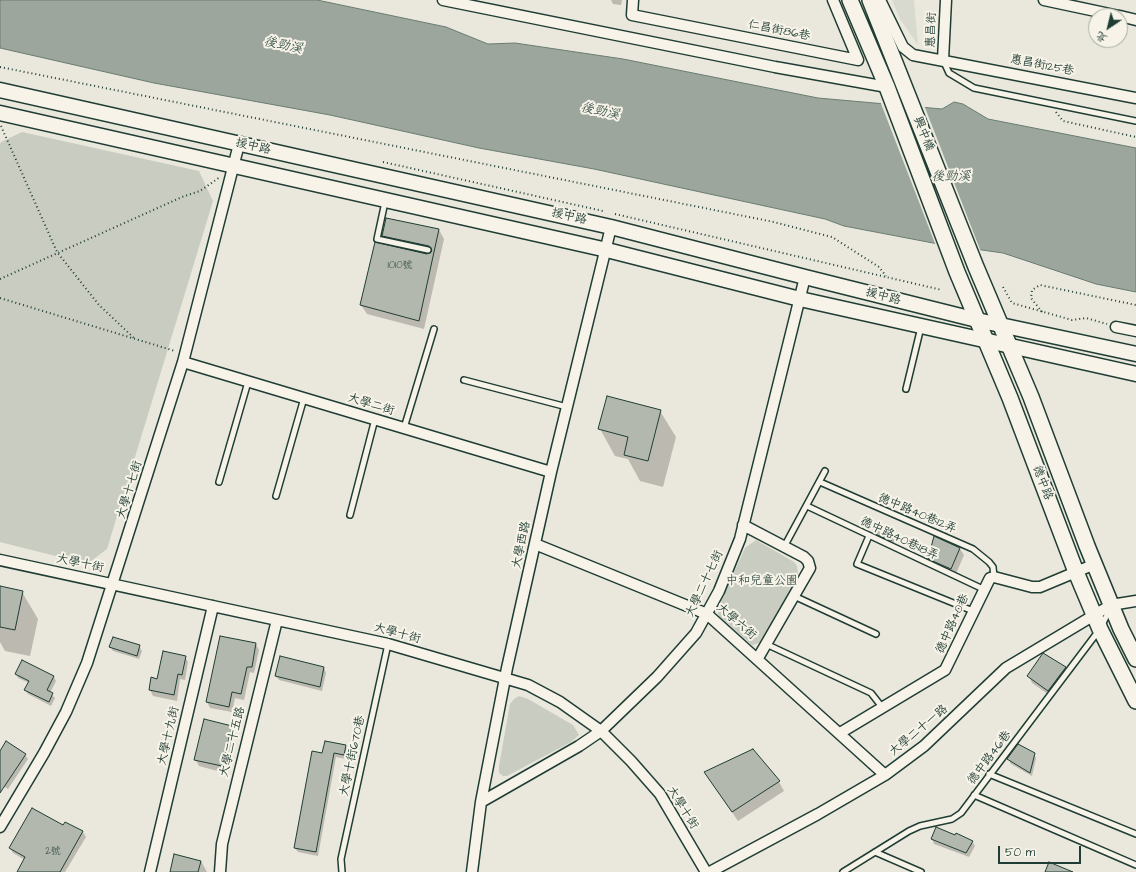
<!DOCTYPE html>
<html>
<head>
<meta charset="utf-8">
<style>
  body { margin:0 }
  #map { position:relative; width:1136px; height:872px; overflow:hidden; background:#eae8dd; font-family:"Architects Daughter","LXGW WenKai TC",sans-serif }
  canvas { display:block }
  .north { position:absolute; left:1088px; top:8px; width:40px; height:40px; box-sizing:border-box; background:#f7f3e8; border:1px solid #a1aaa0; border-radius:50%; rotate:215deg; font-size:11px; font-weight:700; line-height:16px; text-align:center; color:#1f3d34 }
  .north::after { content:''; display:block; margin:auto; width:14px; height:18px; background:#1f3d34; clip-path:polygon(50% 0,100% 100%,50% 72%,0 100%) }
  .scale { position:absolute; left:998px; top:846px; width:83px; height:18px; box-sizing:border-box; border:2px solid #1f3d34; border-top:0; padding-left:5px; font-size:12px; line-height:14px; white-space:nowrap; color:#1f3d34; -webkit-text-stroke:3px #f7f3e8; paint-order:stroke }
</style>
</head>
<body>
<div id="map">
<canvas width="1136" height="872"></canvas>
<div class="north">北</div>
<div class="scale">50 m</div>
</div>
<script>
const g = document.querySelector('canvas').getContext('2d');
g.lineJoin = 'round';
function paint(path, color) {
  g.fillStyle = color;
  g.fill(path, 'evenodd');
}
function toPath(rows) {
  const path = new Path2D();
  for (const r of rows) {
    path.moveTo(r[0], r[1]);
    for (let i = 2; i < r.length; i += 2) path.lineTo(r[i], r[i + 1]);
  }
  return path;
}
function trace(path, color, width, dash) {
  g.strokeStyle = color;
  g.lineWidth = width;
  g.lineCap = dash ? 'butt' : 'round';
  g.setLineDash(dash || []);
  g.stroke(path);
}
function write(font, color, halo, rows, align = 'center') {
  g.font = font + ' "Architects Daughter","LXGW WenKai TC",sans-serif';
  g.lineWidth = 4;
  g.setLineDash([]);
  g.textBaseline = 'middle';
  g.strokeStyle = halo;
  g.fillStyle = color;
  for (const [text, x, y, turn = 0] of rows) {
    g.save();
    g.translate(x, y);
    g.rotate((+turn || 0) * Math.PI / 180);
    g.textAlign = isNaN(turn) ? turn : align;
    if (halo) g.strokeText(text, 0, 0);
    g.fillText(text, 0, 0);
    g.restore();
  }
}
const built = toPath([
  [892,0,914,0,918,45,900,19]
]);
const green = toPath([
  [22,132,199,171,213,201,107,549,87,564,0,542,0,144,1,142],
  [756,540,794,562,797,566,798,574,795,585,759,643,752,645,719,616,717,609,745,548],
  [519,696,528,699,573,725,579,735,571,742,507,776,503,776,499,773,499,766,510,704,514,699]
]);
const water = toPath([
  [0,0,317,0,446,27,488,44,515,43,623,59,818,98,942,109,954,102,963,104,988,119,1136,148,1136,292,1096,284,1003,253,933,243,844,226,825,219,594,169,479,148,330,115,154,83,0,48,0,0]
]);
const pier = toPath([
  [880,101,924,105,981,252,936,246]
]);
const shadow = toPath([
  [611,0,622,0,621,5,613,4],
  [439,230,444,239,424,329,367,314,361,305,389,246,383,236],
  [660,411,676,437,663,487,640,481,628,459,615,456,600,429],
  [876,533,894,533,896,537,893,545,878,538],
  [935,538,960,549,964,555,955,576,933,565,929,558],
  [0,587,22,592,38,619,30,656,5,651,0,642],
  [256,644,259,650,254,673,250,672,244,700,235,698,232,712,210,708,207,702],
  [139,646,142,651,139,659,113,651,110,647],
  [1043,655,1065,668,1069,675,1052,697,1032,683,1029,676],
  [185,657,188,662,185,680,180,679,177,701,153,696,150,690,158,680],
  [280,658,324,668,326,673,322,691,279,680,276,676],
  [22,661,54,677,56,681,50,693,55,698,51,706,28,694,25,690,29,683,18,678,16,674],
  [231,727,235,733,225,773,199,766,195,759],
  [345,746,348,750,346,759,336,757,318,856,298,852,295,848,323,754],
  [752,750,779,782,784,791,738,821,705,773],
  [0,753,25,755,28,759,8,789,0,784],
  [1034,754,1036,758,1032,776,1011,764,1008,759],
  [66,823,83,832,86,837,65,872,19,872,25,860,13,853,10,848,64,826],
  [937,828,972,841,975,846,969,857,934,844,932,839],
  [201,861,207,872,171,872]
]);
const building = toPath([
  [386,218,439,229,419,321,360,305,375,242,427,254,432,251,429,246,382,236,386,218],
  [607,396,661,410,648,461,624,455,628,437,598,429,607,396],
  [878,525,894,532,891,541,875,534,878,525],
  [934,536,960,548,951,569,928,559,934,536],
  [0,586,23,591,15,630,0,627,0,586],
  [220,636,256,643,252,667,247,667,241,694,232,692,229,707,206,702,220,636],
  [113,637,140,645,137,656,109,647,113,637],
  [163,651,186,656,182,675,178,674,174,695,149,690,151,677,157,679,163,651],
  [1043,653,1066,667,1048,691,1027,676,1043,653],
  [280,656,324,667,320,687,275,676,280,656],
  [22,660,54,676,47,690,53,693,49,702,24,690,29,681,15,674,22,660],
  [204,719,232,726,222,766,194,760,204,719],
  [6,741,26,754,0,793,0,751,6,741],
  [325,741,346,745,344,755,334,753,316,852,294,848,312,751,322,753,325,741],
  [1018,744,1035,753,1030,773,1007,759,1018,744],
  [753,749,780,781,732,812,704,772,753,749],
  [32,808,63,825,65,822,83,831,60,872,17,872,25,857,9,848,32,808],
  [936,827,955,835,956,833,973,841,966,853,931,839,936,827],
  [174,854,201,861,198,872,170,872,174,854],
  [1049,862,1073,872,1045,872,1049,862]
]);
const path = toPath([
  [0,67,774,222,832,237,879,267,886,276],
  [1056,112,1063,121,1136,137],
  [1,126,57,252,99,305,135,339],
  [383,162,603,211],
  [615,214,942,290],
  [0,279,182,197,200,191,220,177],
  [1003,287,1012,303,1072,320,1086,318,1107,324],
  [0,298,175,351],
  [1042,312,1031,298,1032,290,1040,285,1136,305]
]);
const lane = toPath([
  [944,62,949,73,974,88,1136,121],
  [385,202,377,239,428,250],
  [464,380,567,407],
  [906,389,921,327],
  [404,428,434,329],
  [219,482,248,382],
  [820,482,973,549,989,562,993,567,994,577],
  [276,496,304,398],
  [807,506,983,589],
  [350,515,375,419],
  [869,536,857,564,973,611],
  [784,547,825,471],
  [794,596,876,634],
  [766,644,871,693,882,707],
  [989,774,1136,834],
  [974,795,1136,865],
  [875,852,921,872],
  [342,872,341,859,388,644],
  [843,872,909,831,920,826,952,819,961,813,1100,629,1110,609]
]);
const street = toPath([
  [443,0,775,67,887,87],
  [633,0,632,15,858,60,833,0],
  [880,0,903,47,913,55,1136,98],
  [1044,0,1119,16],
  [1120,16,1136,20],
  [943,60,946,0],
  [1116,327,1136,331],
  [183,362,551,472],
  [743,525,804,557,808,561,810,568,758,658],
  [535,544,707,614,885,775],
  [0,560,388,644,528,685,560,702,601,731,631,761,660,794,706,872],
  [840,733,945,670,990,578,994,577,1032,587,1040,587,1095,564],
  [481,802,579,746,601,731,657,677,696,633,719,591,740,539,805,277],
  [0,827,44,753,66,712,87,663,183,362,239,144],
  [150,872,213,606],
  [220,872,222,844,277,620],
  [472,872,481,802,507,668,551,472,611,227],
  [710,872,818,814,885,775,924,746,1006,668,1111,605,1136,601]
]);
const secondary = toPath([
  [0,90,611,227,805,277,977,320,1136,354],
  [0,113,607,250,800,299,1136,374]
]);
const primary = toPath([
  [850,0,887,87,957,272,1010,398,1076,572,1100,629,1136,701],
  [870,0,976,267,1031,397,1087,546,1121,629,1136,659]
]);
const numberNames = [
  ["1010號",400,266],
  ["2號",53,852]
];
const streetNames = [
  ["惠昌街",932,30,-88],
  ["仁昌街86巷",779,31,11],
  ["惠昌街125巷",1042,66,11],
  ["興中橋",923,134,68],
  ["援中路",253,147,13],
  ["援中路",569,217,13],
  ["援中路",883,297,14],
  ["大學二街",371,405,17],
  ["德中路",1042,483,69],
  ["大學十七街",130,490,-73],
  ["德中路40巷12弄",917,514,23],
  ["德中路40巷18弄",899,539,25],
  ["大學西路",522,545,-78],
  ["大學十街",80,564,12],
  ["大學二十七街",705,584,-65],
  ["大學六街",736,622,41],
  ["德中路40巷",953,624,-66],
  ["大學十街",397,634,15],
  ["大學二十一路",919,731,-40],
  ["大學十九街",169,736,-77],
  ["大學二十五路",233,742,-76],
  ["大學十街670巷",353,756,-78],
  ["德中路46巷",990,758,-53],
  ["大學十街",682,808,58]
];
const parkNames = [
  ["中和兒童公園",762,581]
];
const waterNames = [
  ["後勁溪",283,46,12],
  ["後勁溪",600,112,12],
  ["後勁溪",951,177]
];
paint(built, '#d9dacf');
paint(green, '#c8ccc1');
paint(water, '#9ca69c');
trace(water, '#6a7c72', 1);
paint(pier, '#eae8dd');
paint(shadow, '#0003');
paint(building, '#b2b8ae');
trace(building, '#1f3d34', 1);
trace(lane, '#1f3d34', 8);
trace(street, '#1f3d34', 13);
trace(secondary, '#1f3d34', 17);
trace(primary, '#1f3d34', 18);
trace(path, '#1f3d34', 2, [1, 3]);
trace(lane, '#f7f3e8', 5);
trace(street, '#f7f3e8', 10);
trace(secondary, '#f7f3e8', 14);
trace(primary, '#f7f3e8', 15);
write('10px', '#445c52', null, numberNames);
write('12px', '#1f3d34', '#f7f3e8', streetNames);
write('12px', '#415a50', '#f7f3e8', parkNames);
write('italic 13px', '#445c53', '#f7f3e8', waterNames);
</script>
</body>
</html>
